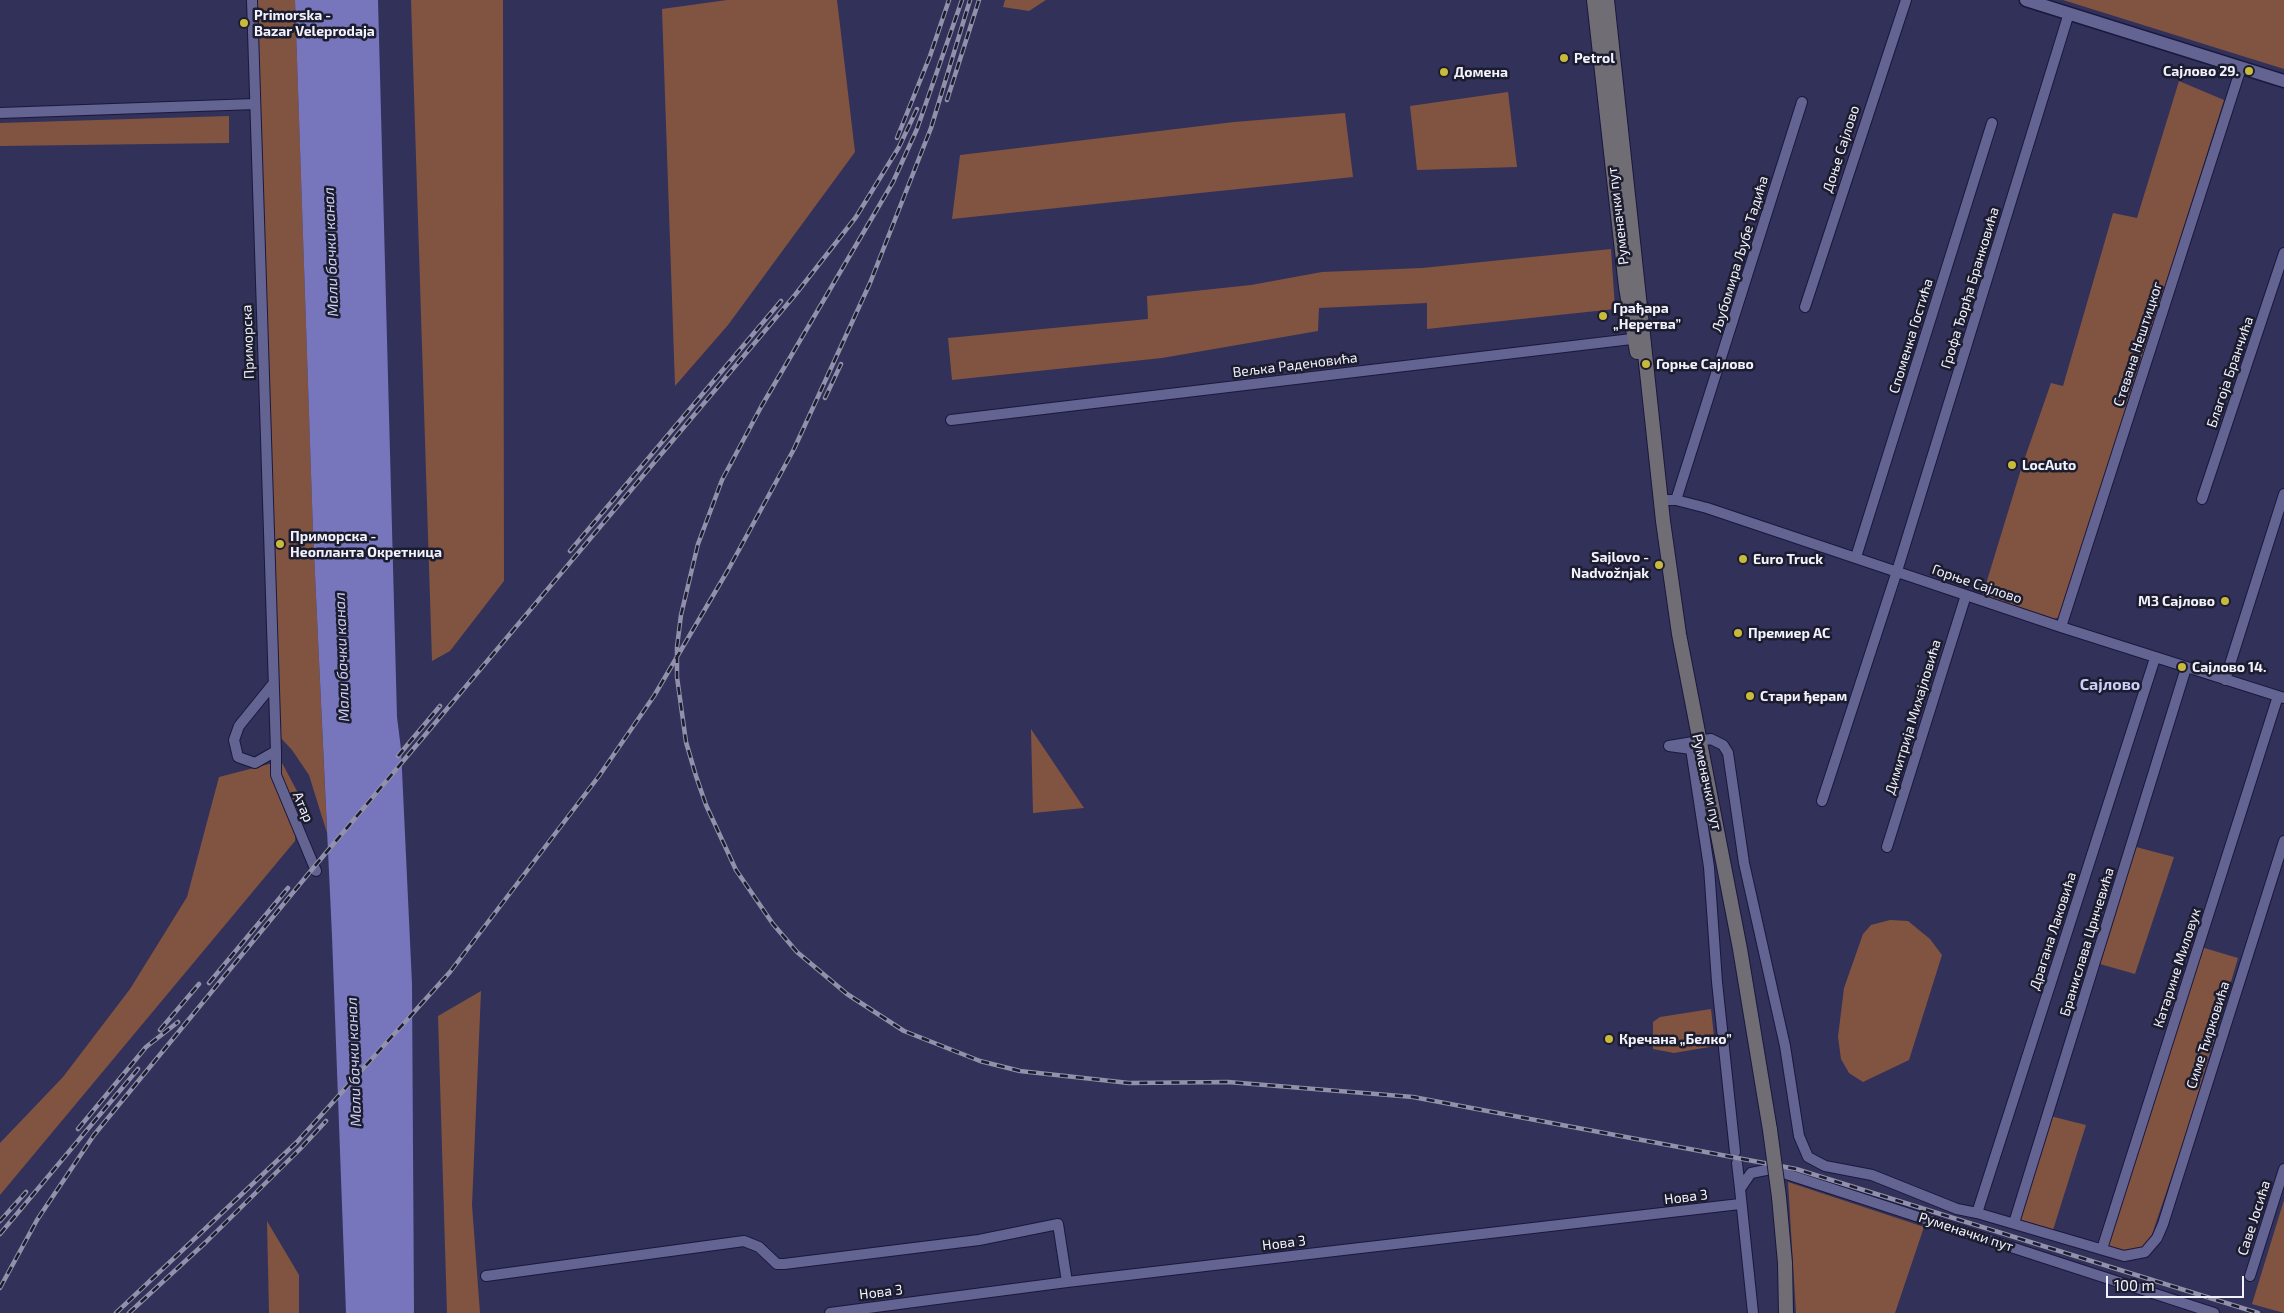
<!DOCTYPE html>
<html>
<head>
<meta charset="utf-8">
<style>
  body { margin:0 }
  #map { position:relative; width:2284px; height:1313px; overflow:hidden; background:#32315a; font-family:"Exo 2",sans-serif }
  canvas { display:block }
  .scale { position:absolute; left:2106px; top:1276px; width:138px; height:22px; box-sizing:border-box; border:2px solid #f2f2fd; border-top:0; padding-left:6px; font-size:15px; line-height:18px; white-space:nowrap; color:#f2f2fd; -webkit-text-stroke:4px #1c1c2f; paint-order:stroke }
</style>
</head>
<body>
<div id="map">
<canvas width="2284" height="1313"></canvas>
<div class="scale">100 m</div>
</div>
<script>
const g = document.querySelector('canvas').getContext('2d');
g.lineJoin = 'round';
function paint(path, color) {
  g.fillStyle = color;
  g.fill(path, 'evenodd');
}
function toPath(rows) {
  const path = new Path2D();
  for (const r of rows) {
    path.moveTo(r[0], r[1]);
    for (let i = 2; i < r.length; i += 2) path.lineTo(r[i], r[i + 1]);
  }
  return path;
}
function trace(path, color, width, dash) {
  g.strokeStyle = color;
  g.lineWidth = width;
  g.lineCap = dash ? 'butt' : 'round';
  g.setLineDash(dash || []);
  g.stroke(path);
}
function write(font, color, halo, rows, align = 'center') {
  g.font = font + ' "Exo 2",sans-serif';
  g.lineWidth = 5;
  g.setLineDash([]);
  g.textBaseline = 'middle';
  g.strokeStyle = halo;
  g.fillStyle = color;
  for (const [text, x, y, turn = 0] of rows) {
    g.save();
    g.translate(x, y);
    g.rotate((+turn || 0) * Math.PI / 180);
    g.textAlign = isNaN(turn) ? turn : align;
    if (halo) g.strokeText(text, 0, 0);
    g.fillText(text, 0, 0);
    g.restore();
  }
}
const green = toPath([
  [256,0,295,0,313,532,327,833,309,775,292,750,280,737],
  [411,0,503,0,504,581,450,651,432,661],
  [727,0,837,0,855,152,728,325,675,386,662,9],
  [1005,0,1046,0,1029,11,1003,7],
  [2063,0,2284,0,2284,69],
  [2179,81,2224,100,2061,614,2057,618,2051,620,1982,597,2022,466,2051,383,2063,386,2113,213,2137,218],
  [1508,92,1517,167,1417,170,1410,106],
  [1345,113,1353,177,952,219,960,155,1234,122],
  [229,116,229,143,0,146,0,123],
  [1611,249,1615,309,1427,329,1427,303,1319,308,1318,331,1162,358,952,380,948,338,1148,319,1147,296,1251,285,1322,272,1422,268],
  [1031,729,1084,808,1033,813],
  [281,761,298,793,295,841,0,1195,0,1143,63,1077,130,989,187,897,219,777],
  [2136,847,2174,857,2135,974,2100,964],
  [1890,920,1908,921,1930,939,1942,955,1909,1060,1863,1082,1849,1073,1841,1059,1838,1037,1844,988,1863,934,1871,925],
  [2201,947,2238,958,2187,1131,2149,1243,2144,1247,2131,1253,2107,1246],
  [481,991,472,1205,480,1313,447,1313,438,1016],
  [1711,1009,1715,1046,1674,1053,1653,1049,1653,1022,1660,1017],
  [2050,1116,2086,1125,2053,1230,2019,1220],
  [1788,1182,1924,1227,1895,1313,1796,1313],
  [2284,1200,2284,1313,2252,1304],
  [267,1221,299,1275,299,1313,269,1313]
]);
const water = toPath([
  [295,0,378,0,397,717,401,749,412,984,414,1313,346,1313,332,936,313,532]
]);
const minor = toPath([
  [252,0,276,751,255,763,238,757,234,740,239,726,273,684],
  [0,113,255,104],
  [1805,307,1906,0],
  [951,420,1640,338],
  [2202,499,2284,253],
  [1660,500,1676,500,1707,508,2061,627,2284,698],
  [1676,500,1802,102],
  [1856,557,1992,123],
  [2061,627,2241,68],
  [2225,680,2284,494],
  [276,751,276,775,316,871],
  [1822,801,1897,571,2069,13],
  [1887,847,1966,595],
  [1735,1152,1717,982,1709,867,1691,749,1669,746,1711,739,1723,745,1728,753,1744,863,1785,1046,1799,1136,1808,1157,1825,1166,1872,1175,1957,1209,1977,1213,2124,1256,2145,1252,2157,1238,2163,1224,2284,841],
  [1737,1163,1740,1189],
  [1977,1213,2155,658],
  [2014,1223,2186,668],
  [2102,1249,2278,696],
  [486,1276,744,1241,759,1247,777,1264,784,1264,979,1240,1058,1224,1067,1282],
  [2250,1276,2284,1169],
  [830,1313,1067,1282,1740,1204],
  [1753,1313,1740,1189,1751,1173,1771,1169,2214,1313]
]);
const tertiary = toPath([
  [2026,0,2284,81]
]);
const secondary = toPath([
  [1594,0,1626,287,1637,352],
  [1607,0,1663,521,1679,634,1740,949,1770,1130],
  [1779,1197,1785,1263,1786,1313]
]);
const rail = toPath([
  [962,0,917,129,893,182,761,407,722,480,698,544,681,615,677,647,677,677,686,742,696,776,706,805,736,870,773,924,797,952,847,994,904,1031,980,1061,1020,1071,1129,1083,1228,1082,1413,1097,1796,1169,2258,1313],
  [947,100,979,0],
  [897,138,930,56,949,0],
  [825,398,841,364],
  [570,551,781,301],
  [398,756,440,706],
  [209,983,288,888],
  [160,1030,199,984],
  [78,1129,146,1047,178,1022],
  [0,1221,26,1192],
  [0,1234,138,1069],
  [0,1288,37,1220,94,1135,309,873,795,295,856,217,899,147,917,109],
  [116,1313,297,1142,450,972,599,776,654,696,728,570,794,449,870,283,931,128,970,0],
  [129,1313,206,1242,301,1148,326,1121]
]);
const secondaryBridge = toPath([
  [1770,1130,1779,1197]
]);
const markers = [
  [244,23,5,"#c8bb3b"],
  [1564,58,5,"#c8bb3b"],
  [2249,71,5,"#c8bb3b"],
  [1444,72,5,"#c8bb3b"],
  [1603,316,5,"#c8bb3b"],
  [1646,364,5,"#c8bb3b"],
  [2012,465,5,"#c8bb3b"],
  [280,544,5,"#c8bb3b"],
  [1743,559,5,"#c8bb3b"],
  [1659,565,5,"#c8bb3b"],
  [2225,601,5,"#c8bb3b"],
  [1738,633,5,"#c8bb3b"],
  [2182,667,5,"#c8bb3b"],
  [1750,696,5,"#c8bb3b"],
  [1609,1039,5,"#c8bb3b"]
];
const poiNames = [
  ["Primorska -",254,15],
  ["Bazar Veleprodaja",254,31],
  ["Petrol",1574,58],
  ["Сајлово 29.",2239,71,"right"],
  ["Домена",1454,72],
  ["Грађара",1613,308],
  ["„Неретва”",1613,324],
  ["Горње Сајлово",1656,364],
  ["LocAuto",2022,465],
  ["Приморска -",290,536],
  ["Неопланта Окретница",290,552],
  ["Sajlovo -",1649,557,"right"],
  ["Nadvožnjak",1649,573,"right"],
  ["Euro Truck",1753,559],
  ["МЗ Сајлово",2215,601,"right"],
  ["Премиер АС",1748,633],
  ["Сајлово 14.",2192,667],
  ["Стари ђерам",1760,696],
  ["Кречана „Белко”",1619,1039]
];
const streetNames = [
  ["Доње Сајлово",1841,149,-72],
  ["Руменачки пут",1618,216,-97],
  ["Љубомира Љубе Тадића",1740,254,-73],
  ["Грофа Ђорђа Бранковића",1970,288,-73],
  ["Споменка Гостића",1911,336,-73],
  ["Приморска",248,342,-92],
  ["Стевана Нештицког",2138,344,-72],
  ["Вељка Раденовића",1295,365,-7],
  ["Благоја Бранчића",2230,372,-71],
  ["Горње Сајлово",1977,584,19],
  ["Димитрија Михајловића",1913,717,-73],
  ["Руменачки пут",1707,782,78],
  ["Атар",303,807,67],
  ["Драгана Лаковића",2053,931,-72],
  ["Бранислава Црнчевића",2087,942,-73],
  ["Катарине Миловук",2177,968,-72],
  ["Симе Ћирковића",2208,1035,-72],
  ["Нова 3",1686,1197,-7],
  ["Саве Јосића",2254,1218,-72],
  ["Руменачки пут",1966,1232,18],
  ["Нова 3",1284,1243,-7],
  ["Нова 3",881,1292,-7]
];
const waterNames = [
  ["Мали бачки канал",331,252,-92],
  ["Мали бачки канал",342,657,-92],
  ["Мали бачки канал",354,1062,-92]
];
const quarterNames = [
  ["Сајлово",2110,685]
];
paint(green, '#815441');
paint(water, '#7776bc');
trace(minor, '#1b173e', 12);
trace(tertiary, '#1b173e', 15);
trace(secondary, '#1b173e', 16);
trace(minor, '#636492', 10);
trace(tertiary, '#636492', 12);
trace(secondary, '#706e74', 14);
trace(rail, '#9291ab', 4.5);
trace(rail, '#1c1c2f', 2.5, [8]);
trace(secondaryBridge, '#1b173e', 16, []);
trace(secondaryBridge, '#706e74', 14);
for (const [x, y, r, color] of markers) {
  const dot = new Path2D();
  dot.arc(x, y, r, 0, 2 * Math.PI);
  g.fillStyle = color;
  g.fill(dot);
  trace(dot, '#1c1c2f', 2);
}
write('bold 14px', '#f2f2fd', '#1c1c2f', poiNames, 'left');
write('14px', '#f2f2fd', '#1c1c2f', streetNames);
write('italic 15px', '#ced0f7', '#1c1c2f', waterNames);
write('bold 16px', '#cccef7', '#1c1c2f', quarterNames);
</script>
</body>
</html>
